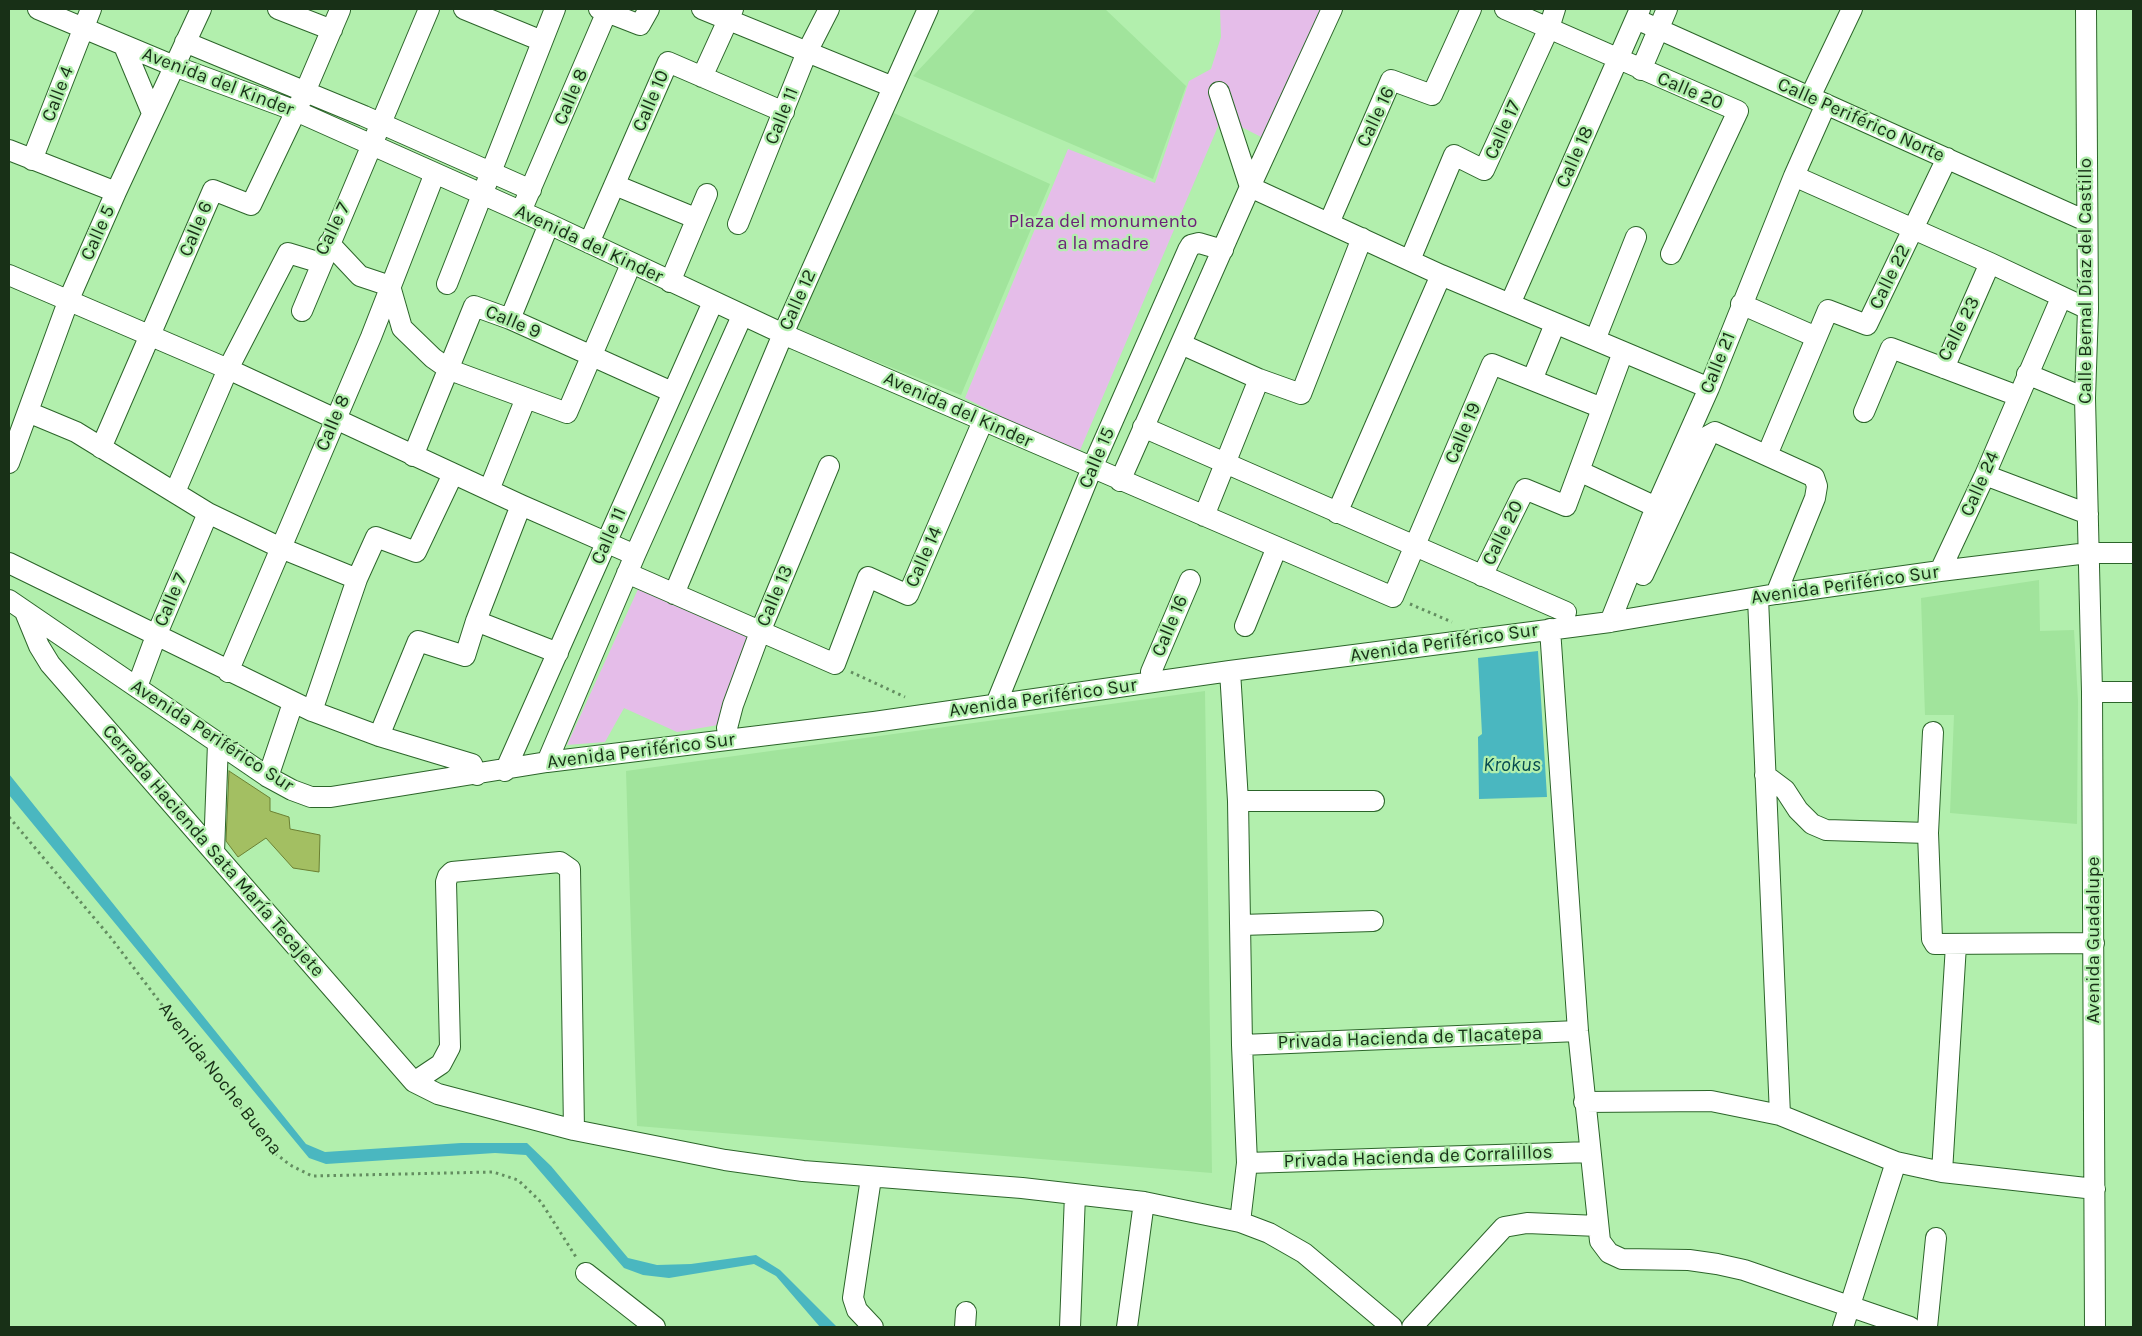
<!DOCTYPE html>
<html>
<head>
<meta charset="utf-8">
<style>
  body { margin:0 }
  #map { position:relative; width:2142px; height:1336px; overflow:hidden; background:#b2efad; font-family:Karla,sans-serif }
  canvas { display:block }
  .frame { position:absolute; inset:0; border:10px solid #183017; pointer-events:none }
</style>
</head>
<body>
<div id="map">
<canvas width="2142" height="1336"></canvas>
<div class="frame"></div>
</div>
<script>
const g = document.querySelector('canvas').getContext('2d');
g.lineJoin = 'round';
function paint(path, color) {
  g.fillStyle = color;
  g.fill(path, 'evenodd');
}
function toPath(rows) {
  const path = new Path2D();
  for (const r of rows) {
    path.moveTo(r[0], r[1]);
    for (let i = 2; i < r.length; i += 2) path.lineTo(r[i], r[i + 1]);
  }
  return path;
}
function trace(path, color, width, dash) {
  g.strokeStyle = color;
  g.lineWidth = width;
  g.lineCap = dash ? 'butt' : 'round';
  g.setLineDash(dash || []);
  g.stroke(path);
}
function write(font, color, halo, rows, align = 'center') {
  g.font = font + ' Karla,sans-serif';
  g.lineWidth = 4.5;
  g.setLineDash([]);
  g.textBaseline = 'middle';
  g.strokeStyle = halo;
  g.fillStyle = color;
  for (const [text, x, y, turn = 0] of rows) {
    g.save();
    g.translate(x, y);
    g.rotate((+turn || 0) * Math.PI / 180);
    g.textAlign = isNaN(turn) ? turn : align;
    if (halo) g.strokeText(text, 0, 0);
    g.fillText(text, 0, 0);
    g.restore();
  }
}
const built = toPath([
  [976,9,1105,9,1186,86,1153,179,913,76],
  [885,109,1050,184,961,395,787,326],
  [2039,580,2040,631,2074,630,2078,701,2077,824,1950,813,1954,715,1925,715,1921,598],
  [1205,691,1212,1173,637,1126,626,771]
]);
const green = toPath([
  [1220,9,1326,9,1265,139,1222,117,1078,455,965,398,1068,149,1155,183,1189,81,1211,69,1221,37],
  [639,587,752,637,724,724,677,732,624,708,605,742,567,745]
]);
const water = toPath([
  [1538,651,1547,797,1479,799,1478,737,1482,734,1478,658],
  [9,774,306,1144,325,1152,461,1143,527,1143,551,1166,628,1258,657,1265,691,1264,756,1255,780,1270,837,1327,820,1327,776,1276,754,1264,669,1278,643,1275,624,1268,526,1155,495,1153,326,1164,309,1158,9,795]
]);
const building = toPath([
  [229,771,270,798,270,811,289,817,290,829,320,835,319,872,293,868,266,838,238,857,226,841,229,771]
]);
const path = toPath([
  [1410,604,1452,622],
  [851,672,905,697],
  [9,817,111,938,275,1153,290,1165,312,1176,493,1172,518,1180,541,1202,576,1257]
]);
const minor = toPath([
  [38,9,174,66,296,111,549,224,792,338,1393,597,1492,364,1602,408],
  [278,9,332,30],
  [464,9,542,41],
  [599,9,640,25,649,9],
  [702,9,893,87],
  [1505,9,1738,111,1671,254],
  [2086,9,2088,309,2085,398,2092,692,2095,1327],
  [1636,19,2086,221],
  [185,42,364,116,531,190],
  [124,46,152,113],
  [1641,70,1667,9],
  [702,77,733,9],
  [1219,92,1250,187,1441,275,1709,388],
  [1810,97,1852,9],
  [9,150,116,192],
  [32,160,91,9],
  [1794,176,1990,263,2088,309],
  [615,185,695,218],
  [525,202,608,9],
  [1329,223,1391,80,1432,95,1471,9],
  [738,224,807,52,829,9],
  [329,243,360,276,390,286,402,328,433,358,450,370,567,413,631,264],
  [589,243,668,62,784,112],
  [1410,260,1454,155,1484,170,1549,28,1555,9],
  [9,275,228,369,521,505,635,555],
  [670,282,707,194],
  [447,284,555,9],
  [1510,304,1640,9],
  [1741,304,1816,337],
  [302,311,429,9],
  [510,319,549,224],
  [1595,340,1636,237],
  [1181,344,1259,379,1301,394,1362,238],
  [1944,368,1990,263],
  [2027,374,2085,398],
  [1532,380,1555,324],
  [28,412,76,432,208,513,281,548,357,579],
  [1864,412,1891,348,2018,396],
  [1143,427,1566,612],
  [101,448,213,190,251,205,305,92,340,10],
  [1767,455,1828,310,1867,325,1947,158],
  [413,456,474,306,510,319,672,392],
  [9,463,69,299,116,192,201,9],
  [1579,471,1656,507],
  [1985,475,2088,514],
  [1120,481,1250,187,1332,9],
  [489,490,526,398],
  [175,492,228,369,288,253,321,263],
  [1337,513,1441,275],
  [1204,516,1259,379],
  [9,563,312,711,379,736,472,764,477,775],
  [1940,571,1985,475,2061,298],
  [627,573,835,664,868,577,908,595,983,421],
  [1643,575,1708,436,1715,432,1814,477,1817,486,1815,498,1776,594],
  [1482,576,1525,489,1566,506,1623,352],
  [674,594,783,334,928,9],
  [1758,598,1780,1115],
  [9,600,268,777,292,790,311,797,331,797,547,762,874,722,1230,671,1610,622,1776,594,1940,571,2088,553,2133,553],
  [25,612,39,646,50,664,414,1082,438,1094,574,1130,725,1160,803,1171,1022,1188,1144,1202,1240,1222,1269,1233,1304,1253,1392,1327],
  [476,621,558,653],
  [1610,622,1656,507,1709,388,1794,176,1826,104],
  [1245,626,1277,547],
  [1550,629,1578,1031,1600,1241,1609,1253,1622,1259,1689,1260,1717,1264,1744,1270,1910,1327],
  [1230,671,1238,801,1242,1045,1247,1163,1240,1222],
  [228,672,371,337,435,173],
  [1151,672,1190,580],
  [137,687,156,636,208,513],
  [2092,692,2133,692],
  [996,704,1092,468,1188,250,1191,245,1199,243,1223,250],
  [312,711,357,579,376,537,416,552,453,474],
  [727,728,733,705,760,632,829,466],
  [379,736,418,641,465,656,476,621,521,505],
  [547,762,635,555,742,316],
  [505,771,713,302],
  [1765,775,1785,790,1798,810,1812,824,1826,830,1928,833,1932,939,1935,944,2094,943],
  [268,777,293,703],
  [1238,801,1374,801],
  [1928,833,1933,732],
  [214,852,218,743],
  [1241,925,1373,921],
  [1242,1045,1578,1031],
  [414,1082,441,1064,450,1047,446,882,448,876,452,872,560,862,570,869,574,1130],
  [1584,1102,1711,1101,1780,1115,1896,1162,1942,1172,2095,1189],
  [1247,1163,1590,1152],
  [1942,1172,1956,945],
  [871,1178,853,1298,857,1310,873,1327],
  [586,1273,655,1327],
  [965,1327,966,1312],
  [1070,1327,1075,1194],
  [1127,1327,1144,1202],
  [1412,1327,1504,1227,1527,1223,1598,1226],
  [1843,1327,1896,1162],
  [1927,1327,1936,1238]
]);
const streetNames = [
  ["Avenida del Kinder",218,82,21],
  ["Calle 20",1690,91,23],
  ["Calle 4",58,94,-69],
  ["Calle 8",571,97,-67],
  ["Calle 10",651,101,-67],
  ["Calle 11",782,116,-68],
  ["Calle 16",1376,117,-65],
  ["Calle Periférico Norte",1861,120,24],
  ["Calle 17",1503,130,-66],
  ["Calle 18",1575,157,-66],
  ["Calle 6",196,229,-67],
  ["Calle 7",333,229,-64],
  ["Calle 5",98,233,-66],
  ["Avenida del Kinder",589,244,25],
  ["Calle 22",1890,277,-64],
  ["Calle Bernal Díaz del Castillo",2086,281,-90],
  ["Calle 12",798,300,-66],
  ["Calle 9",513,322,23],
  ["Calle 23",1959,329,-63],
  ["Calle 21",1718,363,-68],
  ["Avenida del Kinder",958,410,24],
  ["Calle 8",333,423,-67],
  ["Calle 19",1463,433,-67],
  ["Calle 15",1097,458,-67],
  ["Calle 24",1980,484,-66],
  ["Calle 20",1503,533,-64],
  ["Calle 11",609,536,-66],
  ["Calle 14",924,557,-66],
  ["Avenida Periférico Sur",1845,585,-8],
  ["Calle 13",775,596,-67],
  ["Calle 7",171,600,-67],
  ["Calle 16",1170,626,-67],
  ["Avenida Periférico Sur",1444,643,-8],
  ["Avenida Periférico Sur",1043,698,-8],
  ["Avenida Periférico Sur",212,736,33],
  ["Avenida Periférico Sur",641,751,-7],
  ["Cerrada Hacienda Sata María Tecajete",213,851,49],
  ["Avenida Guadalupe",2094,940,-90],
  ["Privada Hacienda de Tlacatepa",1410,1038,-2],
  ["Avenida Noche Buena",220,1079,52],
  ["Privada Hacienda de Corralillos",1418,1157,-2]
];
const parkNames = [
  ["Plaza del monumento",1103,222],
  ["a la madre",1103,244]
];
const waterNames = [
  ["Krokus",1512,765]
];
paint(built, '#a1e49c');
paint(green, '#e5bde9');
paint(water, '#4ab7c0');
paint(building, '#a3bf62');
trace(building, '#6b8032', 1);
trace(minor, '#2c652a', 22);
trace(path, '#638d60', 3, [2.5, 4]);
trace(minor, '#fff', 20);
write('19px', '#183017', '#b2efad', streetNames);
write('19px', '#6d2077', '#b2efad', parkNames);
write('italic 20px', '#064a4f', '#b2efad', waterNames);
</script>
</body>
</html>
